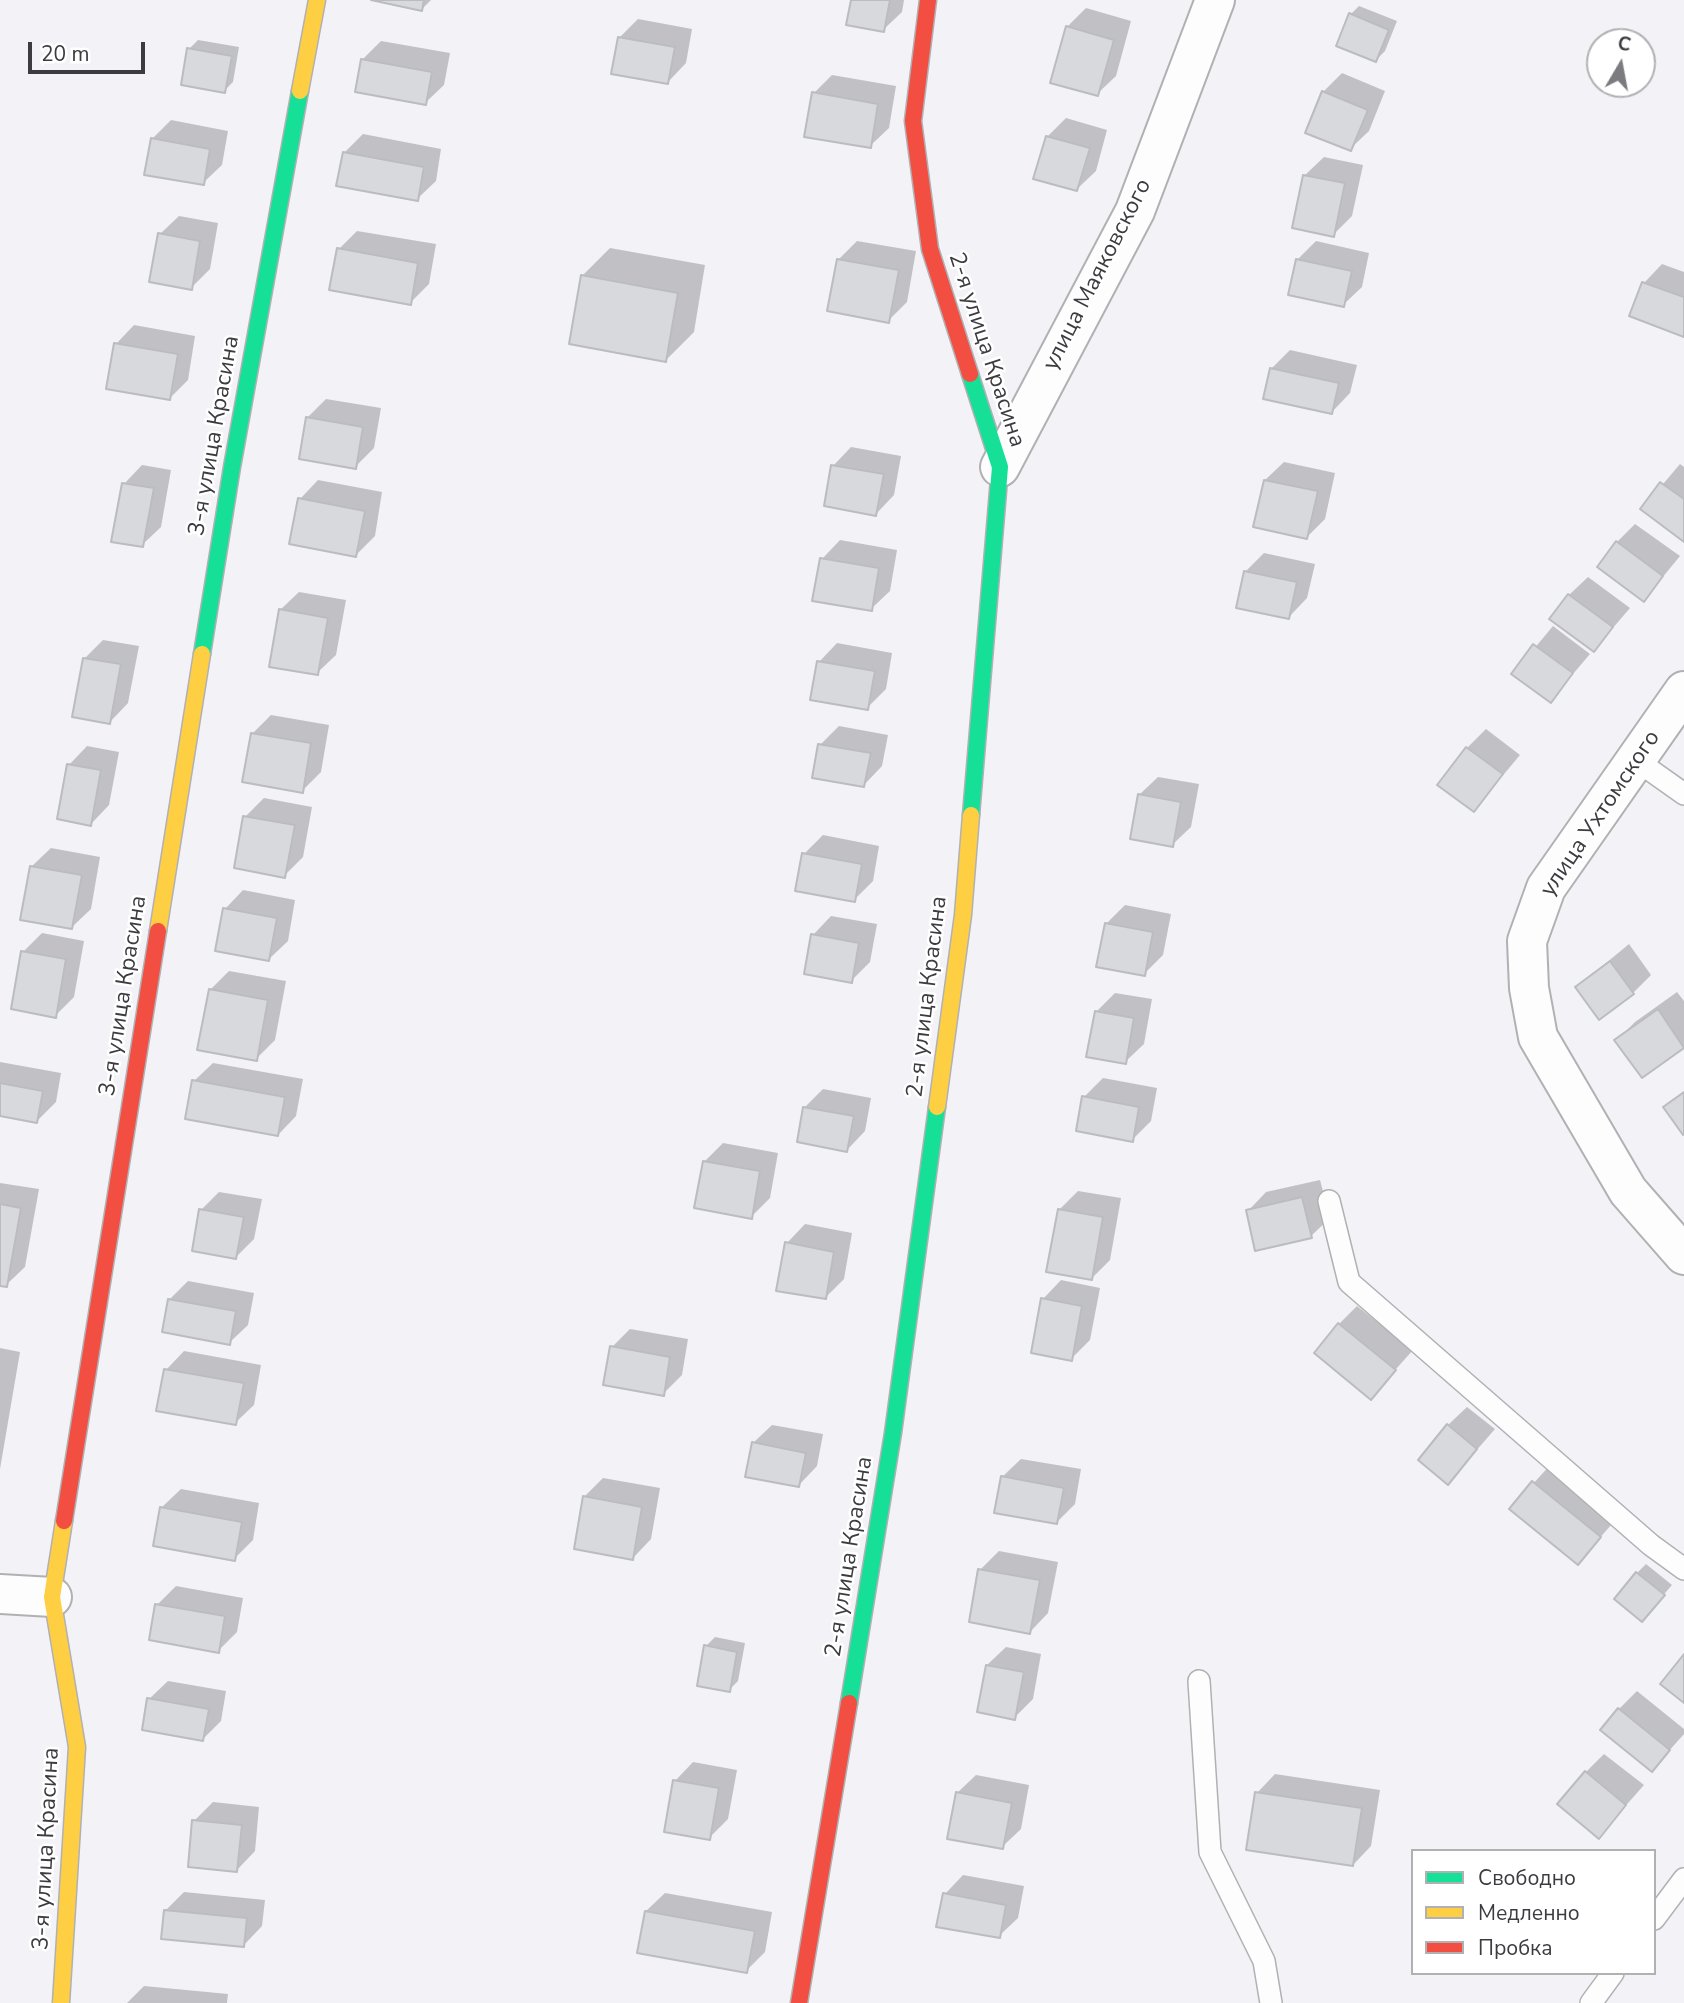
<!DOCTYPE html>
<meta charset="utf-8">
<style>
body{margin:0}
#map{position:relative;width:1684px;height:2003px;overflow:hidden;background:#f2f2f7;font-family:"Nunito Sans",sans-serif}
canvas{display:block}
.legend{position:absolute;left:1411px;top:1849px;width:245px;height:126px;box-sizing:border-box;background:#fff;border:2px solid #b1b1b3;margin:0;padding:9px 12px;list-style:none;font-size:21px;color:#3c3c40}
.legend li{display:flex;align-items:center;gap:14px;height:35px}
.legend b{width:35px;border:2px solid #b1b1b3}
.north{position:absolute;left:1586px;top:28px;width:70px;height:70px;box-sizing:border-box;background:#fff;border:2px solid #b1b1b3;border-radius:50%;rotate:10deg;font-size:19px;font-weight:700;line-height:28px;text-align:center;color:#3c3c40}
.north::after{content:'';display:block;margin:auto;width:24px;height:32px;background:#7c7c80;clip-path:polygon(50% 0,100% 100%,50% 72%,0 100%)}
.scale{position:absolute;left:28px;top:42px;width:117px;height:32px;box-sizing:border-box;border:4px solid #3c3c40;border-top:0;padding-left:9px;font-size:21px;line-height:24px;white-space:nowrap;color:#3c3c40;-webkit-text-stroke:5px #fff;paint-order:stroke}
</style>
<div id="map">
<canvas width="1684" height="2003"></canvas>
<ul class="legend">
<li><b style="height:9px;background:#16e098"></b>Свободно</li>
<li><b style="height:9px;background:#ffcf43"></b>Медленно</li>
<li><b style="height:9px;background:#f24e42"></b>Пробка</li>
</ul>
<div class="north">С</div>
<div class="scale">20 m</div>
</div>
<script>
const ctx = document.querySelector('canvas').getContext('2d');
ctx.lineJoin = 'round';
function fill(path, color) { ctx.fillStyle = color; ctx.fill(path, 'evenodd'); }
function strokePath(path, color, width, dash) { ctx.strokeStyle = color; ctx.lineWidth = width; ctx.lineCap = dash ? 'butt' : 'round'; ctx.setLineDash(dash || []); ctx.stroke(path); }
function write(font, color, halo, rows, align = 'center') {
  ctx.font = font + ' "Nunito Sans",sans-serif'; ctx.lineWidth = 5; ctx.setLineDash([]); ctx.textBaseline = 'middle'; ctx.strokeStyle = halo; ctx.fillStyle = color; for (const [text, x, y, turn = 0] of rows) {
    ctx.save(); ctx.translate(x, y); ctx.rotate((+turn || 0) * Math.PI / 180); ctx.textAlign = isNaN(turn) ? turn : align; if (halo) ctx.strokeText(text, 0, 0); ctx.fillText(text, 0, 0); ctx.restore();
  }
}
const shadow = new Path2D(`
 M373,0H431L422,9Z
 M853,0H904L902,12L883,30Z
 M1359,6L1397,21L1385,51L1376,60L1351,14Z
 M1086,8L1131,21L1116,76L1097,94L1067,27Z
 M638,19L692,29L686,63L668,82L620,37Z
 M198,40L239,47L233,82L224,91L189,49Z
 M381,41L450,53L444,85L425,103L362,60Z
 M1342,73L1385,91L1369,131L1350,149L1323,92Z
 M832,75L896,86L889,128L870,146L814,93Z
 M1066,118L1107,130L1096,171L1077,189L1047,137Z
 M171,120L228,131L222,165L203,183L152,139Z
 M363,134L441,149L436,181L417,199L344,153Z
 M1324,157L1363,165L1352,216L1333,235L1294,226L1305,175Z
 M179,216L218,223L210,269L191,288L160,234Z
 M357,231L436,244L429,284L410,303L339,249Z
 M857,241L916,251L907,302L888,321L838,260Z
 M1316,241L1369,253L1362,287L1343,305L1297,260Z
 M610,248L705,265L694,332L666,360L582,276Z
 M1662,264L1684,272V335L1644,283Z
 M134,325L195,336L188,380L169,399L116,344Z
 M1290,350L1357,365L1350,393L1332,412L1271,369Z
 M326,399L381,408L374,448L355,467L308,417Z
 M851,447L901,456L894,495L876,514L833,466Z
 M1284,462L1335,473L1325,519L1307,537L1265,480Z
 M1680,464L1684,467V540L1642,509Z
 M142,465L171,470L161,527L142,545L124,484Z
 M318,480L382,492L375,536L356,555L300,499Z
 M1635,524L1680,556L1644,600L1617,542Z
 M840,540L897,550L890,591L871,609L822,559Z
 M1264,553L1315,564L1307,598L1289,617L1245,572Z
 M1588,577L1630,608L1594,650L1569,595Z
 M299,592L346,600L336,655L317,673L280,610Z
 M1553,626L1590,654L1550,701L1513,674Z
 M103,640L139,646L128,703L110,722L84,659Z
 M837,643L892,653L886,689L867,708L819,662Z
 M271,715L329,725L321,772L302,791L252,734Z
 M839,726L888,735L882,766L864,785L820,745Z
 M1486,729L1520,755L1474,810L1467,748Z
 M87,746L119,752L109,805L91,824L69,765Z
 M1158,777L1199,784L1191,827L1172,845L1139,795Z
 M264,798L312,807L303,857L284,876L245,817Z
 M823,835L879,846L873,881L854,900L804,854Z
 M51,848L100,857L91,909L72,927L32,866Z
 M243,890L295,900L288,941L269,959L225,909Z
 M1125,905L1171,914L1163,955L1144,974L1106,924Z
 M831,916L877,924L870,962L851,981L813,935Z
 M42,933L84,941L74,997L55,1016L23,952Z
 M1629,944L1651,975L1633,993L1577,987Z
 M229,971L286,981L275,1040L256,1059L210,990Z
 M1677,992L1684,1001V1046L1643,1076L1617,1040L1635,1022Z
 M1115,993L1152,999L1144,1044L1125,1062L1097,1011Z
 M0,1062L61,1073L56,1102L37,1121L0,1115Z
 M213,1063L303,1079L296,1116L278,1135L194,1081Z
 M1103,1078L1157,1088L1151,1121L1132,1140L1084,1097Z
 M823,1089L871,1098L865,1131L847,1150L805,1107Z
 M723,1143L778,1153L770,1198L751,1217L704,1162Z
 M1320,1180L1330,1218L1311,1236L1248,1211L1266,1192Z
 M0,1183L39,1189L25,1267L6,1285L0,1284Z
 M1078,1191L1121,1198L1110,1260L1091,1279L1059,1210Z
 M219,1192L262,1199L254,1239L236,1257L201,1210Z
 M805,1224L852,1233L844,1279L825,1298L787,1243Z
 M1061,1280L1100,1288L1090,1340L1071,1359L1043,1299Z
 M188,1281L254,1293L248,1325L229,1343L169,1300Z
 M1357,1306L1413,1350L1371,1397L1339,1324Z
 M630,1329L688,1339L682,1375L663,1394L612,1347Z
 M0,1348L20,1352L0,1469Z
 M184,1351L261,1365L254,1405L235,1423L166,1370Z
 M1467,1407L1495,1429L1448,1483V1425Z
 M772,1425L823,1434L817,1466L799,1485L753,1443Z
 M1021,1459L1081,1469L1075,1504L1056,1523L1002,1477Z
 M1552,1463L1618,1517L1578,1563L1511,1508Z
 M603,1478L660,1488L651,1539L633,1558L584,1497Z
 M181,1489L259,1503L253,1540L234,1559L162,1507Z
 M999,1551L1058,1562L1048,1613L1030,1632L980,1570Z
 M1646,1564L1672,1585L1642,1620L1637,1573Z
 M176,1586L243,1598L237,1632L218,1651L157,1605Z
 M715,1637L745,1643L738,1681L729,1690L706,1646Z
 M1006,1647L1041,1654L1033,1699L1014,1718L987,1665Z
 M168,1681L226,1691L221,1721L203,1739L149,1699Z
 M1637,1691L1684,1729V1734L1652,1770L1619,1709Z
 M1604,1754L1644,1785L1599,1836L1586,1772Z
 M693,1762L737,1770L728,1819L709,1838L675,1781Z
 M1275,1774L1380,1790L1371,1846L1353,1865L1257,1793Z
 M976,1775L1029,1785L1021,1829L1002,1847L957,1793Z
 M213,1802L259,1807L255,1851L237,1870L194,1821Z
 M963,1875L1024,1886L1018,1918L999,1936L945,1894Z
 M184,1892L265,1900L262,1926L244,1945L165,1911Z
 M665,1893L772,1912L765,1952L746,1971L646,1911Z
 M144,1986L228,1994L227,2003H127Z`);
const building = new Path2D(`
 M371,0H424L422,11Z
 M851,0H890L884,32L846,25Z
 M1349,13L1389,30L1376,62L1336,46Z
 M1066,26L1114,40L1098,96L1050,83Z
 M618,37L675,47L668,84L611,74Z
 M187,48L232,56L225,93L181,85Z
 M361,59L432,72L426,105L355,92Z
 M1322,91L1368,110L1351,151L1305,133Z
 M812,92L878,104L871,148L804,137Z
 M1046,136L1090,148L1077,191L1033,179Z
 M151,138L210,149L204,185L144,175Z
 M343,152L424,167L418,201L336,186Z
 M1303,175L1345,183L1334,237L1292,228Z
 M158,233L200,241L192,290L149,282Z
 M337,248L418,263L411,305L329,290Z
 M837,259L899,270L889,323L827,311Z
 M1296,259L1352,271L1344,307L1288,295Z
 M581,275L678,293L666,362L569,344Z
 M1642,282L1684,297V337L1629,316Z
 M114,343L178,354L170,400L106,389Z
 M1270,368L1339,383L1332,414L1263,399Z
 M306,417L363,427L356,469L299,459Z
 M831,465L884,474L876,516L824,506Z
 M1264,480L1318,491L1307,539L1253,527Z
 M1660,482L1684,499V542L1640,509Z
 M122,483L154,488L143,547L111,542Z
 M298,498L365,511L356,557L289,544Z
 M1616,541L1663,576L1644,602L1597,567Z
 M820,558L879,568L872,611L812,601Z
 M1244,571L1297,582L1289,619L1236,608Z
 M1568,594L1613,627L1594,652L1549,619Z
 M279,609L328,618L318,675L269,667Z
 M1533,644L1573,673L1551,703L1511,674Z
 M83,658L121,664L110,724L72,717Z
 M817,661L875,671L868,710L810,700Z
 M251,733L311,743L303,793L242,782Z
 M818,744L871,753L864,787L812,778Z
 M1466,747L1503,774L1474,812L1437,785Z
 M67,764L101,770L91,826L57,819Z
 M1138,794L1181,802L1173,847L1130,839Z
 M243,816L295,825L285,878L234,868Z
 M802,853L862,864L855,902L795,891Z
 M30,866L82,875L72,929L20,920Z
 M223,908L277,918L269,961L215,951Z
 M1105,923L1153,932L1145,976L1096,967Z
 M811,934L859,943L852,983L804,974Z
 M21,951L66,959L56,1018L11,1009Z
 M1610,961L1634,994L1599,1020L1575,987Z
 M209,989L268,1000L257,1061L197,1050Z
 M1658,1009L1684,1048L1642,1078L1614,1040Z
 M1095,1011L1134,1018L1126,1064L1086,1057Z
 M192,1080L285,1097L278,1136L185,1119Z
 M0,1083L43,1091L37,1123L0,1116Z
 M1684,1092V1134L1683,1135L1663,1107Z
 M1082,1096L1139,1107L1133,1142L1076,1131Z
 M803,1107L854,1116L847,1152L797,1142Z
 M703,1161L760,1171L752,1219L694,1208Z
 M1302,1197L1312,1238L1255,1251L1246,1210Z
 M0,1204L21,1208L7,1287L0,1286Z
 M199,1209L244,1217L236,1259L192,1251Z
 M1058,1209L1103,1217L1092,1280L1046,1272Z
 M785,1242L834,1252L826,1299L776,1291Z
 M1041,1298L1082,1306L1072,1361L1031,1353Z
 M168,1299L236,1311L230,1345L162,1332Z
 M1338,1323L1396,1370L1371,1400L1314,1353Z
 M610,1346L670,1357L664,1396L603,1385Z
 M164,1369L244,1383L236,1425L156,1411Z
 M1447,1424L1477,1449L1448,1485L1418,1460Z
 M752,1442L806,1453L799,1487L745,1477Z
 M1001,1476L1064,1488L1057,1524L994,1513Z
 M1532,1481L1601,1537L1578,1565L1509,1509Z
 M583,1496L642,1507L633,1560L574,1549Z
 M160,1507L242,1522L235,1561L153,1546Z
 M978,1569L1040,1580L1030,1634L969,1622Z
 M1636,1572L1665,1595L1642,1622L1614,1599Z
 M155,1604L225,1616L219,1653L149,1640Z
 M704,1645L737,1652L730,1692L697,1686Z
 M1684,1654V1703L1660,1684Z
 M986,1665L1024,1672L1015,1720L977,1712Z
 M147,1698L209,1709L203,1741L142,1730Z
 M1618,1708L1670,1750L1652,1772L1600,1730Z
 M1585,1771L1626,1805L1599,1839L1557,1804Z
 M673,1780L719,1788L710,1840L664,1832Z
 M956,1792L1012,1803L1003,1849L947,1839Z
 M1255,1792L1362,1808L1353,1866L1246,1850Z
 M192,1820L242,1825L237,1872L188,1867Z
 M943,1893L1006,1905L1000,1938L936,1927Z
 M164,1910L247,1918L244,1947L161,1939Z
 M645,1911L755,1931L747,1973L637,1953Z`);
const lane = new Path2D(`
 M1636,760L1684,794
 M1329,1201L1349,1282L1651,1545L1684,1569
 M1199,1681L1210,1852L1264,1961L1271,2003
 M1654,1919L1684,1879
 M1591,2003L1613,1973`);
const street = new Path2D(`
 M1000,467L1135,211L1215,0
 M1684,691L1546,888L1527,941L1529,988L1538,1037L1628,1191L1684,1255
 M0,1594L52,1597`);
const fast = new Path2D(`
 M970,374L1000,467L971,815
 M202,654L232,467L300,91
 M849,1703L893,1433L937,1107`);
const slow = new Path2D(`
 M300,91L317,0
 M158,931L202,654
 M937,1107L963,915L971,815
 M61,2003L77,1747L52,1597L64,1521`);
const jam = new Path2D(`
 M928,0L913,121L930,249L970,374
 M64,1521L158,931
 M799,2003L849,1703`);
const streetNames = [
 ["улица Маяковского",1098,275,-63],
 ["2-я улица Красина",986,350,72],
 ["3-я улица Красина",215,436,-80],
 ["улица Ухтомского",1601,814,-56],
 ["3-я улица Красина",124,996,-81],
 ["2-я улица Красина",928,997,-83],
 ["2-я улица Красина",850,1557,-81],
 ["3-я улица Красина",47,1849,-87]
];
fill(shadow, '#0003');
fill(building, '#d8d9dc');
strokePath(building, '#bbbcbf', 2);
strokePath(lane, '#b1b1b4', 24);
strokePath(street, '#b1b1b4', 42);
strokePath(fast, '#b1b1b4', 19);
strokePath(slow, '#b1b1b4', 19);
strokePath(jam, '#b1b1b4', 19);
strokePath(lane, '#fdfdfe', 21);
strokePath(street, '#fdfdfe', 38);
strokePath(fast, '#16e098', 16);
strokePath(slow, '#ffcf43', 16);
strokePath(jam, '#f24e42', 16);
write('23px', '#3c3c40', '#fff', streetNames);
</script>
